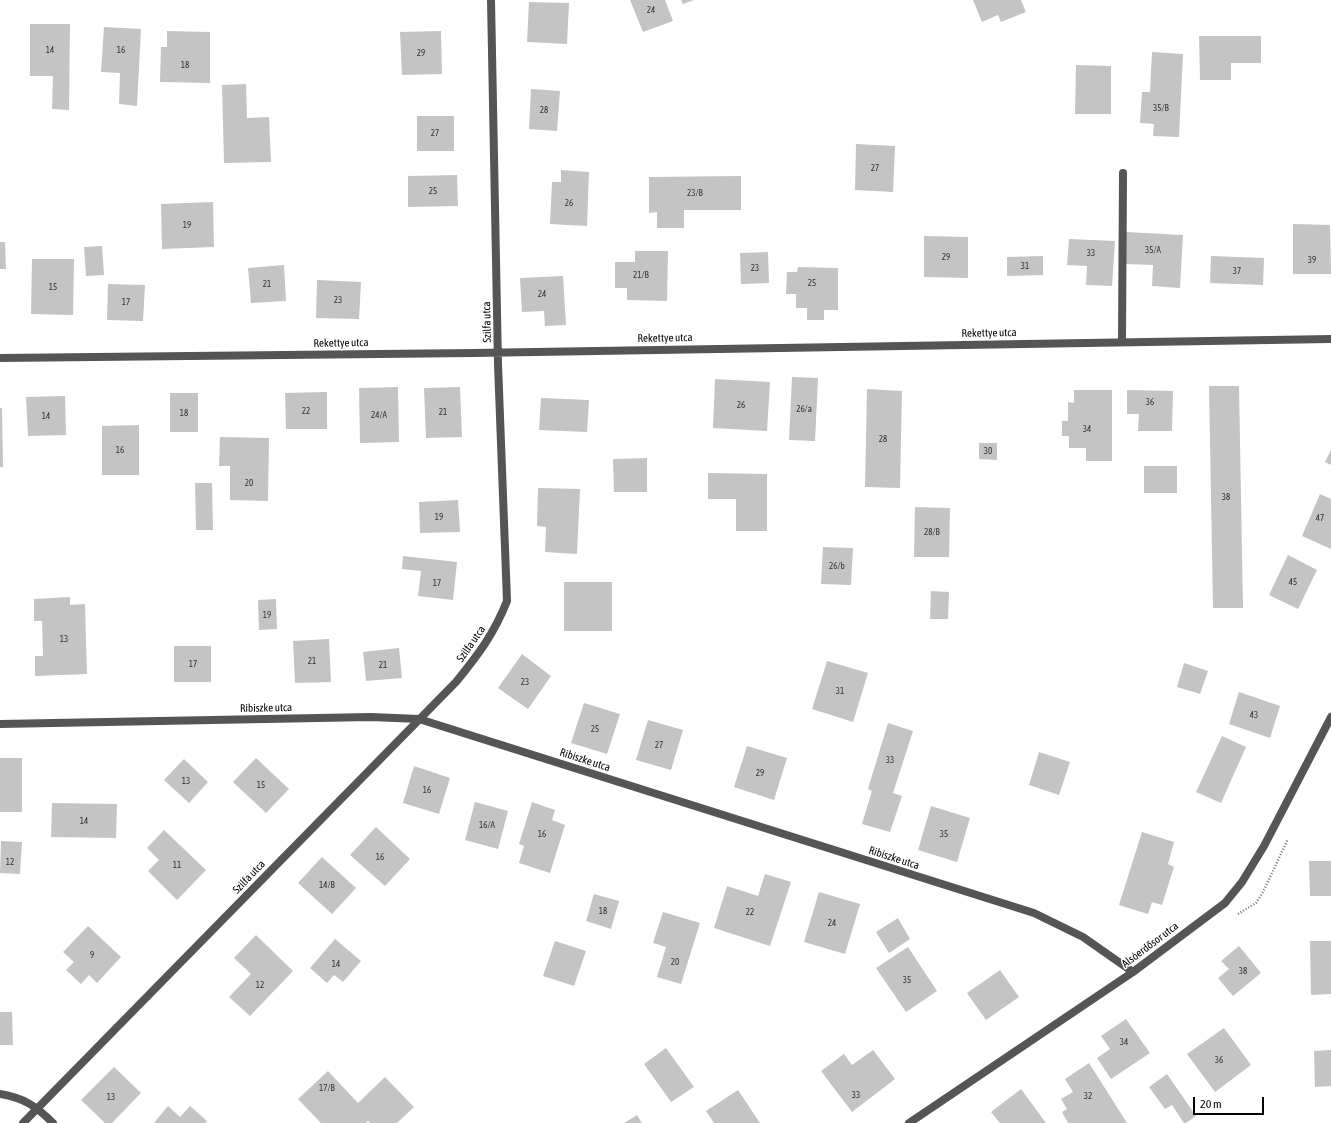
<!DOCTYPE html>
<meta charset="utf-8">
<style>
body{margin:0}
#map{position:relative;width:1331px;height:1123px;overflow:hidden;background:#fff;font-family:"Asap Condensed",sans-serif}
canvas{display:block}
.scale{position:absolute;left:1193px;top:1097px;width:71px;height:18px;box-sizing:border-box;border:2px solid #000;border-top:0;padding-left:5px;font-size:12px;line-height:14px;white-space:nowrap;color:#000;-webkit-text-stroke:3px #fff;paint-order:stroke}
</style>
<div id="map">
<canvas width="1331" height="1123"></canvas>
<div class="scale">20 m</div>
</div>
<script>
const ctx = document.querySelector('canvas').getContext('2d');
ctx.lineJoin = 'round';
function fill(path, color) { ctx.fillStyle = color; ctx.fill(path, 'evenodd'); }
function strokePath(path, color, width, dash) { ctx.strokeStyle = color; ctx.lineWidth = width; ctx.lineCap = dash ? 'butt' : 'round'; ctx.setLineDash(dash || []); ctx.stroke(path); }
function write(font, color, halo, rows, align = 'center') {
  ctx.font = font + ' "Asap Condensed",sans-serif'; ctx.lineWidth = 3; ctx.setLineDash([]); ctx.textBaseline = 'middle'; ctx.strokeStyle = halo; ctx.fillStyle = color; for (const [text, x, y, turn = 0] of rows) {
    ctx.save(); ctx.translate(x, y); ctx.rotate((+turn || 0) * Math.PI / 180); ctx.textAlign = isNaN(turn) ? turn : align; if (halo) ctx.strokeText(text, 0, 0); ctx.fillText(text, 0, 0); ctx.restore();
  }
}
const building = new Path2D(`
 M630,0H665L673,21L643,32Z
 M681,0H694L683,4Z
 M973,0H1021L1026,12L1001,22L998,15L982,22Z
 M529,2L569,3L567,44L527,42Z
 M30,24H70L69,110L52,109L53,76H30Z
 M104,27L141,29L137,106L119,104L120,73L101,72Z
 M167,31L210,32V83L160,82L161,47H167Z
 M441,31L442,74L402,75L400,32Z
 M1199,36H1261V63H1231V80H1200Z
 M1152,52L1183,54L1179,137L1153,136L1154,124L1140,123L1142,92H1150Z
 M1076,65L1111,66V114H1075Z
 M246,84L247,118L269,117L271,162L224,163L222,85Z
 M531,89L560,91L557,131L529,129Z
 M417,116H454V151H417Z
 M856,144L895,146L893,192L855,190Z
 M561,170L589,172L587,226L550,224L552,182H561Z
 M457,175L458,206L408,207V176Z
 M741,176V210H684V228H657V212L649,213V177Z
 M213,202L214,247L162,249L161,204Z
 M1293,224L1330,225L1331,274H1293Z
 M1126,232L1183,235L1180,288L1152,286L1153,265L1124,264Z
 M924,236L968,237V278L924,277Z
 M1069,239L1115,241L1112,286L1086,285L1087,266L1067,265Z
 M0,242H5L6,269H0Z
 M102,246L104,275L86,276L84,247Z
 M635,251H668L667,301L627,300V288H615V262H635Z
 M768,252L769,283L741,284L740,253Z
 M1043,256V275L1007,276V257Z
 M1211,256L1264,258L1263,285L1210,283Z
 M32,259H74L73,315L31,314Z
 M284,265L286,301L251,303L248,268Z
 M798,267L838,268V310H824V320H807V308H796V294H786L787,272H797Z
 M563,276L566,325L545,326L544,311L522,312L520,278Z
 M317,280L361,282L359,319L316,318Z
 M108,284L145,285L143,321L107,320Z
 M792,377L818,378L815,441L789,440Z
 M715,379L770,382L767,431L713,428Z
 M1209,386H1239L1243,608H1213Z
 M398,387L399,442L360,443L359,388Z
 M460,387L462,437L426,438L424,388Z
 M867,389L902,391L900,488L865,487Z
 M1074,390H1112V461H1086V448H1069V436H1062V421H1068V402L1074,403Z
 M1127,390L1173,391L1172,431H1138L1139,414H1127Z
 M327,392V429H286L285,393Z
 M170,393H198V432H170Z
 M65,396L66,435L28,436L26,397Z
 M541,398L589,400L587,432L539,430Z
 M0,408H2L3,467H0Z
 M139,425V475H102V426Z
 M220,437L269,438L268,501L230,500V466H219Z
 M979,443H997V460L979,459Z
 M1331,450V465L1325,462Z
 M647,458V492H614L613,459Z
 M1144,466H1177V493H1144Z
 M708,473L767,474V531H736V499H708Z
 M195,483H212L213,530H196Z
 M538,488L580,489L577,554L545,552L546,527L537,526Z
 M1320,494L1331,499V549L1302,536Z
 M458,500L460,532L420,533L419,502Z
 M915,507L950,508L949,557H914Z
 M823,547L853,548L851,585L821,584Z
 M1288,555L1317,570L1298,609L1269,595Z
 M403,556L457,562L453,600L418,596L421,571L402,569Z
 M564,582H612V631H564Z
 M931,591L949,592L948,619H930Z
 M70,597V605L85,604L87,674L35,676V656H43L42,621H34V599Z
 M276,599L277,629L259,630L258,600Z
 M329,639L331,682L295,683L293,641Z
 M174,646H211V682H174Z
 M399,648L402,678L366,681L363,652Z
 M522,654L551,676L528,709L498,688Z
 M827,661L868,673L853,722L812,709Z
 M1184,663L1208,671L1200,694L1177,687Z
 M1239,692L1280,706L1270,738L1229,724Z
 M584,703L620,714L607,754L571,743Z
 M648,720L683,730L671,770L636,760Z
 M888,723L913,731L893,793L902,796L890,832L862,824L872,791L868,789Z
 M1222,736L1246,747L1221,803L1196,792Z
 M747,746L787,758L774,800L734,787Z
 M1039,752L1070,762L1059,795L1029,785Z
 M0,758H22V812H0Z
 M256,758L289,789L266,813L233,782Z
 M184,759L208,782L189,803L164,780Z
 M414,766L450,778L439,814L403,803Z
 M475,802L508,811L498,849L465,840Z
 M532,802L555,810L552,820L565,825L550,873L519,863L524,846L519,844Z
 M52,803L117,804L116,838L51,837Z
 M931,806L970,818L957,862L918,850Z
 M376,827L410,859L385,886L350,855Z
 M164,830L206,870L177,900L148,871L159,860L147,848Z
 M1142,832L1174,842L1168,864L1174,867L1162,905L1152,902L1148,914L1119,905Z
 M1,841L22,842L20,874L0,873Z
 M322,857L356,888L332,914L298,883Z
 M1309,861H1331V896H1310Z
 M765,874L791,882L770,946L714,928L727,886L758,896Z
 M819,892L860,904L845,954L804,942Z
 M594,894L619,901L611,929L586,921Z
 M663,912L700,923L681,984L657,977L666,947L653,943Z
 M898,918L910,939L889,953L876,932Z
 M88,926L121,957L97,983L89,975L81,984L66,970L74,962L63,952Z
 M256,935L293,971L250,1016L229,997L251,974L234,958Z
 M335,939L361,961L343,982L334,975L327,983L310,968Z
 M555,941L586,951L574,986L543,976Z
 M1310,941H1331V994L1311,995Z
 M1239,946L1261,973L1233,996L1218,978L1229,969L1221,961Z
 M908,947L937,991L906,1012L876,968Z
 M1000,970L1019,997L986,1020L967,993Z
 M0,1012H12L13,1045H0Z
 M1126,1019L1150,1053L1111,1079L1097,1058L1110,1049L1101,1036Z
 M1224,1028L1251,1065L1215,1092L1187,1054Z
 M666,1048L694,1087L671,1102L644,1064Z
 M873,1050L895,1079L852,1112L821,1071L844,1054L852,1065Z
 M1331,1050V1086L1315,1087L1314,1051Z
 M1089,1063L1127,1123H1068L1062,1112L1067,1109L1061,1099L1073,1092L1065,1079Z
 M114,1067L141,1093L112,1123H105L81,1100Z
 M328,1071L358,1103L385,1077L414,1107L397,1123H370L368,1121L366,1123H321L298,1099Z
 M1167,1074L1196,1116L1186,1123H1184L1172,1105L1165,1109L1149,1087Z
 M1021,1089L1046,1123H1000L991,1112Z
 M738,1090L760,1123H714L706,1111Z
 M168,1106L180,1117L190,1106L207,1121L205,1123H154Z
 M637,1115L642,1123H624Z`);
const path = new Path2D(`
 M1238,914L1256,903L1263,892L1288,839`);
const lane = new Path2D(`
 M1122,341L1123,173`);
const street = new Path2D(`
 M0,358L474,353L1331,339
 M0,724L371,717L419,719L1034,913L1083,937L1133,972
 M0,1094C24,1098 36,1106 53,1123
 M23,1123L456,682C478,655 494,634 507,601L498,364L491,0
 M909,1123L1133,972L1225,903L1242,882L1264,846L1331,717`);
const numberNames = [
 ["24",651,10],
 ["14",50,50],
 ["16",121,50],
 ["29",421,53],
 ["18",185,65],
 ["35/B",1161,108],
 ["28",544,110],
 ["27",435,133],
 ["27",875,168],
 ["25",433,191],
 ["23/B",695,193],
 ["26",569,203],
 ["19",187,225],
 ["35/A",1153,250],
 ["33",1091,253],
 ["29",946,257],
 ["39",1312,260],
 ["31",1025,266],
 ["23",755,268],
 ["37",1237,271],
 ["21/B",641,275],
 ["25",812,283],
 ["21",267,284],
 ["15",53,287],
 ["24",542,294],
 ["23",338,300],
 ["17",126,302],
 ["36",1150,402],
 ["26",741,405],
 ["26/a",804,409],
 ["22",306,411],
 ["21",443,412],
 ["18",184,413],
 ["24/A",379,415],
 ["14",46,416],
 ["34",1087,429],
 ["28",883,439],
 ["16",120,450],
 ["30",988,451],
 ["20",249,483],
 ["38",1226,497],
 ["19",439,517],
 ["47",1320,518],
 ["28/B",932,532],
 ["26/b",837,566],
 ["45",1293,582],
 ["17",437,583],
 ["19",267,615],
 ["13",64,639],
 ["21",312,661],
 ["17",193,664],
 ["21",383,665],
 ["23",525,682],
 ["31",840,691],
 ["43",1254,715],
 ["25",595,729],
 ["27",659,745],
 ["33",890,760],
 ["29",760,773],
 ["13",186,781],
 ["15",261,785],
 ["16",427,790],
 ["14",84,821],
 ["16/A",487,825],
 ["16",542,834],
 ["35",944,834],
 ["16",380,857],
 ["12",10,862],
 ["11",177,865],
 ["14/B",327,885],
 ["18",603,911],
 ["22",750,912],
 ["24",832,923],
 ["9",92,955],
 ["20",675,962],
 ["14",336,964],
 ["38",1243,971],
 ["35",907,980],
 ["12",260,985],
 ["34",1124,1042],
 ["36",1219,1060],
 ["17/B",327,1088],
 ["33",856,1095],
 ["32",1088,1096],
 ["13",111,1097]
];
const streetNames = [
 ["Szilfa utca",487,322,-91],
 ["Rekettye utca",989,333,-1],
 ["Rekettye utca",665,338,-1],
 ["Rekettye utca",341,343,-1],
 ["Szilfa utca",471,644,-55],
 ["Ribiszke utca",266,708,-1],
 ["Ribiszke utca",585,760,18],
 ["Ribiszke utca",894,858,18],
 ["Szilfa utca",249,877,-46],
 ["Alsóerdősor utca",1150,945,-37]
];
fill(building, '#c4c4c4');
strokePath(path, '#777', 2.5, [1, 2]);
strokePath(lane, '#555', 8);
strokePath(street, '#555', 8);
write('9px', '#313131', null, numberNames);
write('11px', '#000', '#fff', streetNames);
</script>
